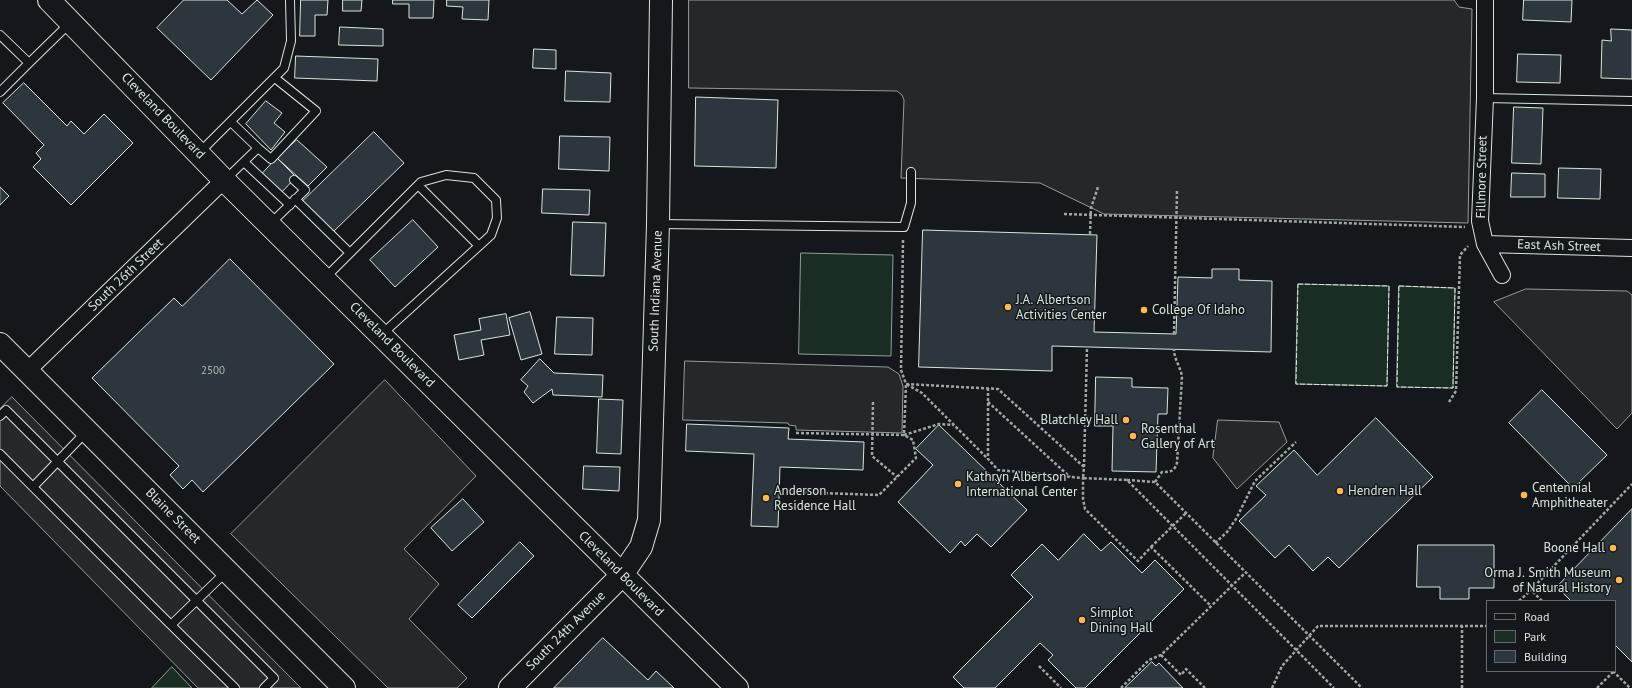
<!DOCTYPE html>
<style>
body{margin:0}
#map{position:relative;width:1632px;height:688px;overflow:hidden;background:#14181c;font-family:"PT Sans",sans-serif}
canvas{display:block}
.legend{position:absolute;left:1486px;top:600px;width:130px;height:72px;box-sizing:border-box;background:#14181c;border:1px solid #626a69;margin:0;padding:5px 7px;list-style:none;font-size:12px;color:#d8e6dc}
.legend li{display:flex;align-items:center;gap:8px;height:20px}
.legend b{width:20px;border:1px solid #626a69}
</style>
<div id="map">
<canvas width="1632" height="688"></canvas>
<ul class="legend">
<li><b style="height:5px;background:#14181c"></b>Road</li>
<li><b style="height:11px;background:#1a2d24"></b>Park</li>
<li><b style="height:11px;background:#2c363c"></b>Building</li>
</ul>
</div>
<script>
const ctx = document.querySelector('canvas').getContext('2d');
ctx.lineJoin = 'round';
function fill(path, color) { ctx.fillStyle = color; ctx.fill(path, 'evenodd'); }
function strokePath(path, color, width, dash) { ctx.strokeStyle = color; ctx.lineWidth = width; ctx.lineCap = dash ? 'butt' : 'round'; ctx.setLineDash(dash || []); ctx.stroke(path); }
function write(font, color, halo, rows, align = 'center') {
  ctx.font = font + ' "PT Sans",sans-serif'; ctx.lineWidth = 3; ctx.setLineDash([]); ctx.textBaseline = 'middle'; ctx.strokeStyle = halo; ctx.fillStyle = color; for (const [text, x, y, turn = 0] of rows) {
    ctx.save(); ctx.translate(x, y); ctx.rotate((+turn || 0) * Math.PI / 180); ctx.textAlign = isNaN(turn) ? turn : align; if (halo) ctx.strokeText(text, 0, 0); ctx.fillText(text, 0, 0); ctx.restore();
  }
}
const green = new Path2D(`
 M801,253L893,255L891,356L799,354Z
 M1298,284L1389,286L1387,386L1296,384Z
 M1399,286L1455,288L1453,388L1397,387Z
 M172,667L192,688H152Z`);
const parking = new Path2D(`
 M689,0H1454L1459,7L1472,9L1468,223L1104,214L1040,183L901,178L904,100L902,95L897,91L689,88Z
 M1526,289L1627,291L1632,295V413L1617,429L1494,302Z
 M685,361L888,367L899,374L903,386L902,433L796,430V426L789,425L788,423L683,420Z
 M385,380L476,476L404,549L439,584L409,619L467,678L457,688H388L231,534Z
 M12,397L301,688H198L0,486V409Z
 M1218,420L1279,422L1287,442L1237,489L1213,458Z`);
const building = new Path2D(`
 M184,0H227L242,14L257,0L273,15L211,80L157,28Z
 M301,0H328L327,15H315V36H300Z
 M343,0H362L361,11H343Z
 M393,0H434L433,18H409V4H393Z
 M447,0H489L488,20L462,19L463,7L447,6Z
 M1524,0H1572L1571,22L1523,20Z
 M340,27L383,29V46L339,45Z
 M1611,29L1632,30V79L1601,78L1602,40L1611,41Z
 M534,49L556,50V69L533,68Z
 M1518,54L1561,55L1560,83L1517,82Z
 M296,56L378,59L377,81L295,78Z
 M566,71L611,73L610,102L565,101Z
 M24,83L67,126L71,121L84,134L104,114L133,143L71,205L33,167L41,159L36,153L44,145L3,103Z
 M696,97L778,100L776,168L695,166Z
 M266,101L282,113L274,123L285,132L271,150L246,124Z
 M1514,107L1543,108L1541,164L1512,163Z
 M374,132L404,163L333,232L303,201Z
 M560,136L610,137L609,171L559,169Z
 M297,140L327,167L308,186L277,158Z
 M277,158L296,177L280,194L261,175Z
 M1559,168L1601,169L1600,199L1558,198Z
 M1512,173L1545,174V197H1511Z
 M0,187L9,196L0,205Z
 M543,189L590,190L589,215L542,213Z
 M413,220L438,247L395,287L370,260Z
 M573,222L606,223L604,276L571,275Z
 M923,230L1097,235L1094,332L1176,334L1178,277L1212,278V269H1239V280L1272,281L1271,352L1052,346V371L919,367Z
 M230,259L334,364L203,492L192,480L183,489L170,475L179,466L92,378L174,298L182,306Z
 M530,312L542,354L521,360L509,318Z
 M506,314L510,335L481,340L484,355L459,360L454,335L481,330L479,319Z
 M557,317L593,318L592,355L555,354Z
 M540,359L554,373L603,375L602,397L553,395L552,389L533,403L524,392L528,386L521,380Z
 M1096,377L1132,378V387L1168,388L1167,414H1158L1156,472L1112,471L1113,426H1095Z
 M1542,390L1607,455L1573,488L1509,423Z
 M599,399L623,400L621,454L597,453Z
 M1376,418L1433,477L1339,568L1328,557L1313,571L1289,545L1275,558L1239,521L1266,495L1256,486L1294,450L1317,475Z
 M687,424L789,428L788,439L864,442L863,470L780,467L778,527L751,526L754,454L686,451Z
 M939,425L1027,510L991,547L977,534L965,546L961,541L950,553L898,502L933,465L916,449Z
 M584,466L620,467L619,491L583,489Z
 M463,499L484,522L452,551L431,528Z
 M1632,509V662L1615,645V601H1571L1557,587Z
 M1084,534L1101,551L1111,542L1142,573L1155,560L1184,589L1085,688H1076L1048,660L1053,655L1040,643L995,688H964L953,677L1033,597L1011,575L1042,544L1058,560Z
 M520,542L534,556L472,618L458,605Z
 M1418,545H1494V588H1469V599H1440V587H1417Z
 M603,638L648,680L656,671L674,688H554Z
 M1152,662L1156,666L1159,663L1183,688H1125Z`);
const path = new Path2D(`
 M1064,214L1465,227
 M1090,234L1091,208L1098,187
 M903,240L901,370L906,384L998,389L1084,467L1083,478L1127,480L1334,688
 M1174,334L1177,189
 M988,388V459L998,470L1083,478V499L1085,509L1138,561L1151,547L1211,606
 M873,402L872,456L897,477
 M988,402L1070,477
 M1449,402L1456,391L1460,255L1468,246
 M796,433L904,435L906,384L922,393L987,458
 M904,435L939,424L954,425
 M1084,467L1087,347
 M1127,480L1155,482L1362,688
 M1155,482L1162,472C1170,472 1174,472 1177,463L1182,376C1180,366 1174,359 1174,349
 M790,492L879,495L916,458L913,440L904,435
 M1215,543L1227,532L1236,519L1255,481L1296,442
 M1151,547L1186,513
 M1519,601L1531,590
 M1542,601L1531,590L1632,484
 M1161,655L1181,675L1186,669L1205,688
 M1039,666L1061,688
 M1613,671L1630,688
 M1121,688L1149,660L1161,655L1245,573
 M1272,688L1282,666L1318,626H1487
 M1462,688V626
 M1597,688L1613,672`);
const lane = new Path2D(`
 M0,35L29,63L0,92
 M29,63L70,23
 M1485,98L1632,101
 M231,122L258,148
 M199,153L284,68L291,41L290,0
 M244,162L290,205
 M225,180L258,148L271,159L316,111L275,78
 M418,185L479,246
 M295,199L350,253
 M270,224L305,190L294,180
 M659,224L904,227L911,203V172
 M325,278L421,182L446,175L474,178L496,200L497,218L491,235L381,335
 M0,416L6,410L274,678L264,688
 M0,454L171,625
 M33,487L86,432
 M227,571L171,625L235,688`);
const street = new Path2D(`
 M1485,0V98L1480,221L1485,244L1502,275
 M1485,244L1632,248
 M27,371L224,180`);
const secondary = new Path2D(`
 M510,688L622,575L641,547L649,520L658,224L661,0`);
const primary = new Path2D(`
 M49,0L224,180L737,688
 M0,344L344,688`);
const fence = new Path2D(`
 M1298,284L1389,286L1387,386L1296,384Z
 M1399,286L1455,288L1453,388L1397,387Z`);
const markers = [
 [1008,307,4,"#ffb74d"],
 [1144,310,4,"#ffb74d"],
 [1126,420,4,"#ffb74d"],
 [1133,436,4,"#ffb74d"],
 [958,484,4,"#ffb74d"],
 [1340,491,4,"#ffb74d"],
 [1524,495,4,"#ffb74d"],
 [766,498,4,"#ffb74d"],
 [1613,548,4,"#ffb74d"],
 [1619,580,4,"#ffb74d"],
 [1082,620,4,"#ffb74d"]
];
const numberNames = [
 ["2500",213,371]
];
const streetNames = [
 ["Cleveland Boulevard",163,116,46],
 ["Fillmore Street",1482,177,-89],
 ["East Ash Street",1559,246,2],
 ["South 26th Street",126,275,-44],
 ["South Indiana Avenue",656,291,-88],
 ["Cleveland Boulevard",392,345,45],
 ["Blaine Street",173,516,45],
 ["Cleveland Boulevard",621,574,45],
 ["South 24th Avenue",566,631,-45]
];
const poiNames = [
 ["J.A. Albertson",1016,300],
 ["Activities Center",1016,315],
 ["College Of Idaho",1152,310],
 ["Blatchley Hall",1118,420,"right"],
 ["Rosenthal",1141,429],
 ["Gallery of Art",1141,444],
 ["Kathryn Albertson",966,477],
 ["International Center",966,492],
 ["Centennial",1532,488],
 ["Amphitheater",1532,503],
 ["Anderson",774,491],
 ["Residence Hall",774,506],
 ["Hendren Hall",1348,491],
 ["Boone Hall",1605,548,"right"],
 ["Orma J. Smith Museum",1611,573,"right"],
 ["of Natural History",1611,588,"right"],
 ["Simplot",1090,613],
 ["Dining Hall",1090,628]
];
fill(green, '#1a2d24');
strokePath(green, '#939e99', 1);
fill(parking, '#24282b');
strokePath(parking, '#939e99', 1);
fill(building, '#2c363c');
strokePath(building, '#d8e6dc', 1);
strokePath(lane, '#d8e6dc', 10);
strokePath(street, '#d8e6dc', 18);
strokePath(secondary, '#d8e6dc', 24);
strokePath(primary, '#d8e6dc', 24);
strokePath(path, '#9da8a2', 2.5, [3, 2]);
strokePath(lane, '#14181c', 8);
strokePath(street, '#14181c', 16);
strokePath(secondary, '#14181c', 22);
strokePath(primary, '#14181c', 22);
strokePath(fence, '#d8e6dc', 1, [5, 2]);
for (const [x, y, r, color] of markers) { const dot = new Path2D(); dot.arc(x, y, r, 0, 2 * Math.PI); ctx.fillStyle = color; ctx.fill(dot); strokePath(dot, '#14181c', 1.5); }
write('11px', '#adbab4', null, numberNames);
write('13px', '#d8e6dc', '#14181c', streetNames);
write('13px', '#d8e6dc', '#14181c', poiNames, 'left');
</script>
